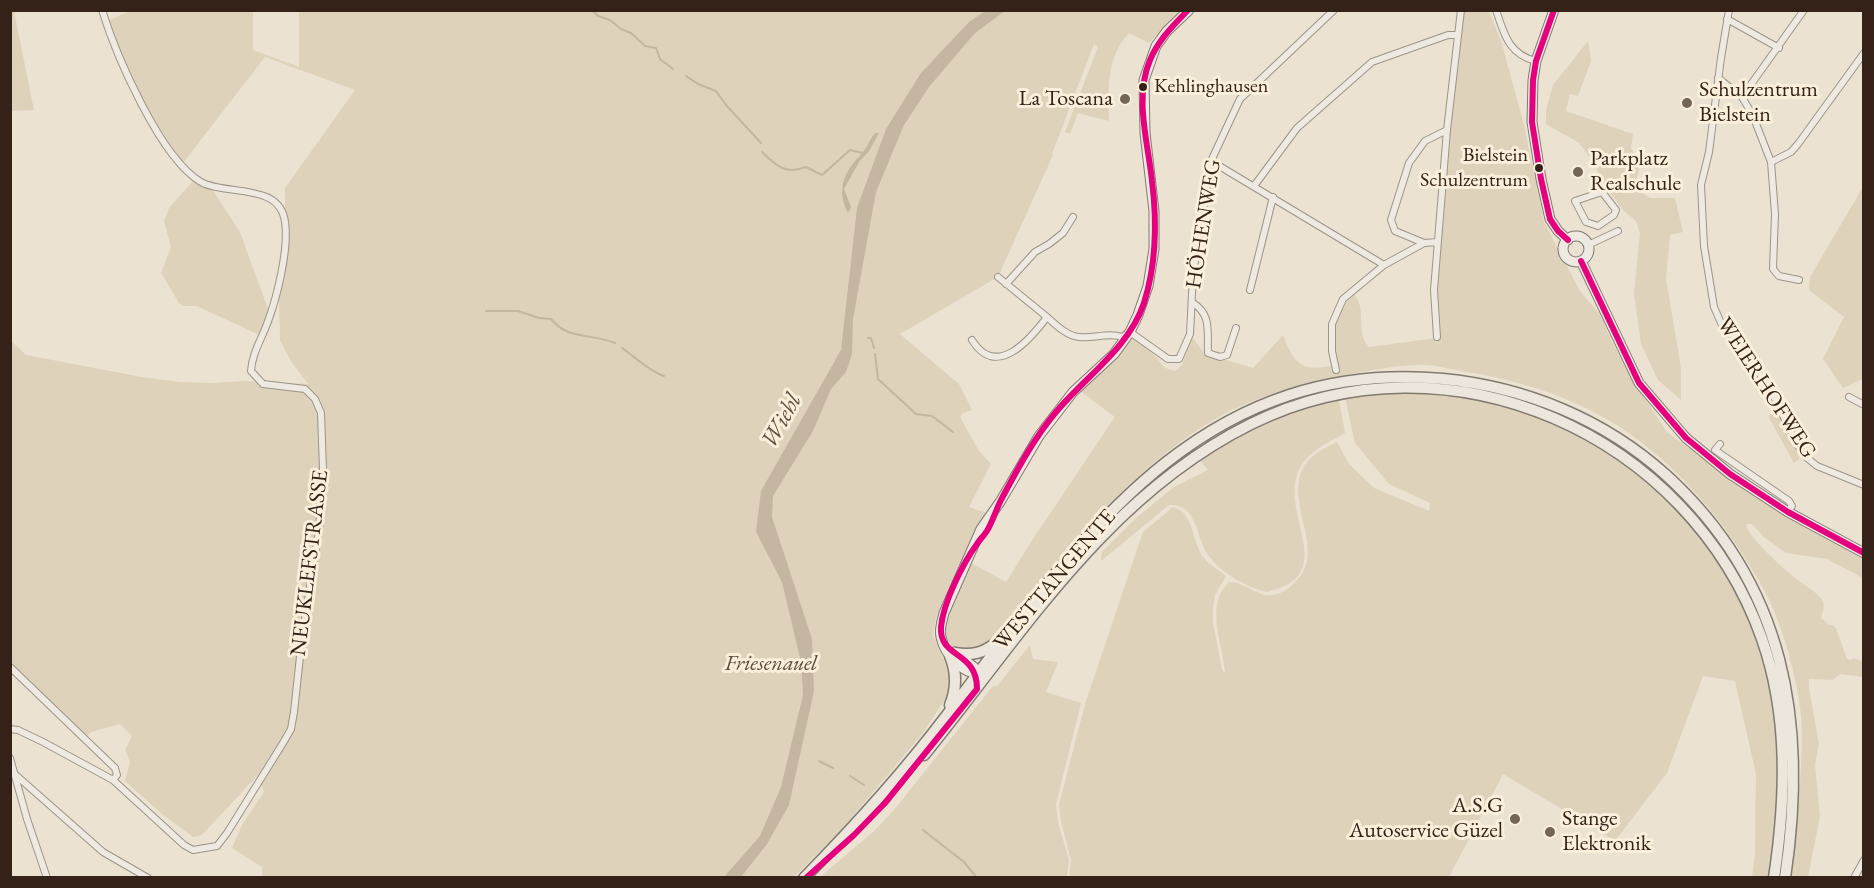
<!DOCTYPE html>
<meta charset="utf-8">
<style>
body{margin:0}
#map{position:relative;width:1874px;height:888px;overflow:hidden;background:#ebe2d1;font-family:"EB Garamond",serif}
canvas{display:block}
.frame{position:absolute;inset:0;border:12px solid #342219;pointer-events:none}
</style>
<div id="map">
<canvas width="1874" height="888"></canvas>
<div class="frame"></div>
</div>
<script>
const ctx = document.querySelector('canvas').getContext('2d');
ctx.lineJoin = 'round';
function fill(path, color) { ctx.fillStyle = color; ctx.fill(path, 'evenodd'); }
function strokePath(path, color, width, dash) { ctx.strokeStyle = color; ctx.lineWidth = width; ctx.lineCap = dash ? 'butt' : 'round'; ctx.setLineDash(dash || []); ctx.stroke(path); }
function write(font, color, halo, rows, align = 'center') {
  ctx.font = font + ' "EB Garamond",serif'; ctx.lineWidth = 6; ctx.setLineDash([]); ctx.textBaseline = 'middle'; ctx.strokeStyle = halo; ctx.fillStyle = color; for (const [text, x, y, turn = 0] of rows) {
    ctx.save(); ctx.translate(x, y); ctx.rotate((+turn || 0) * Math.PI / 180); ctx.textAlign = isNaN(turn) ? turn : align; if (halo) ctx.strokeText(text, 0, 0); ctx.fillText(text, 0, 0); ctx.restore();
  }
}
const green = new Path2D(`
 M10,11H14L34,110L11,111Z
 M130,11H253V50L299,67V11H1181L1149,43L1129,33C1105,59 1109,88 1109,121L1078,113L1070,134L1065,132L1098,47L1094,44L1052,154L1053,155L998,277L900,334L959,384L972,410L963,413L960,417L979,451L991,464L969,507L987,513L936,617L933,635L951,677L948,695L923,733L843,828L794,877H262V867L232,848L242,825L264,792L257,776L202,835L193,837L162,814L125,781L130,762L125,750L132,736L120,724L91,732L81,741L11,672L10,340L26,355L142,377L180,382L214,383L244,381L308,384L292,363L280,340L279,297L285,261V188L355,90L265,57L183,163L152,117L134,82L107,21Z
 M1464,11H1489L1502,44L1524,125L1544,222L1580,291L1601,316L1612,342L1639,390L1667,432L1720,471L1863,559V578L1827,559L1786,553L1764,537L1752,524H1746C1748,538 1792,577 1805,585C1810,589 1819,594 1822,600C1826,606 1822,613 1821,618L1829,625H1833L1836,628L1847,659L1851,660L1854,658L1863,662V677L1840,674L1833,680L1809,679V688L1819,744L1815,765L1820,816L1808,877H1788C1796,832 1802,779 1802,733C1802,696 1786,637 1771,604C1767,594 1761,585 1756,576C1721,516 1670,457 1610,421C1566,395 1517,380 1467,372C1453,370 1438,365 1424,365C1390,365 1356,373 1324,380C1287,388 1250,399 1217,418C1162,449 1101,508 1061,556C1037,585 1015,616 990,645L980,649H956C930,632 961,583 971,563L1006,582L1033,539L1115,417L1080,391L1107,367L1131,338L1134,337L1149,349L1165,368L1175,371L1182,365L1192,337L1204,353L1253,368L1283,335C1295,366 1302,372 1336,365C1333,333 1328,317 1354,295C1368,309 1354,332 1369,347L1437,338L1435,286L1455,76Z
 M1588,41L1591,61L1578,96L1570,94L1566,111L1633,134L1631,148L1640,164L1636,182L1641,192L1650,198H1675L1683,232L1670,235L1666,279L1681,368V400L1658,380L1641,344L1634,294L1640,233L1636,221L1623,210L1599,177L1596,165L1579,143L1546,124V110L1553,85Z
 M194,180L214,192L240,232L273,323L257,334L197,306H184L179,303L161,273L171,247L164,221L169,208Z
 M1863,187V379L1843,388L1823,359L1844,317L1809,290L1810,277Z
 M1409,392C1441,394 1472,396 1503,405C1536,414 1565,428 1594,445C1606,452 1619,458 1630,466C1654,486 1679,507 1699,532C1716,553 1729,577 1740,602C1781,691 1788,782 1768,877H1752L1755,855L1756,774L1735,681L1703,676L1667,773L1615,841L1503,774L1449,877H1069L1071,860L1061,822L1059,805L1085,704L1143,532L1173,507C1195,513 1191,542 1204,558C1210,565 1219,570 1226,576L1215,595L1213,608V622L1222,670L1225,673C1223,643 1204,606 1229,582C1244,581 1257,597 1272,595C1282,594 1290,588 1296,581C1328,550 1283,503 1304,466C1311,454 1326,448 1337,442L1349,464L1374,488L1429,511L1430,503L1389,484L1355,443L1346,402V398Z
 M1339,400L1345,433C1328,443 1308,451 1299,470C1278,514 1342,575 1267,592C1246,587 1221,573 1208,555C1196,537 1197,503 1169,505L1101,561L1102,552L1135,519L1174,487L1208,470L1198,458L1245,431L1326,402Z
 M1777,411L1782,417L1800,458L1794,463L1768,416Z
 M1030,645L1033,659L1058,662L1046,692L1081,703L1056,804L1058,822L1069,860L1067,877H820L873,832L894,810L993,686H997Z`);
const water = new Path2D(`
 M985,11H1005L975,33L929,87L904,125L876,192L853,319L852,354L846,372L831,389L813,431L773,496L772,517L812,639L814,691L789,805L767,844L741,877H724L760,836L781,787L803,695L801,662L782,582L756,532L761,491L841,350L857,208L886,129L921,73L969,22Z
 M875,133H879L869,151L859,162L844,189L851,207L848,213C835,189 845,171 862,153C867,148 870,139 875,133Z`);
const stream = new Path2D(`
 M592,10L598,16L610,20L621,29L631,33L645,46L656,48L660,59L673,69
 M686,76L698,84L716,91L726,105L761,143
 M762,152C776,166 786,175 806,167L822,175L850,150L863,153
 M486,311H518L539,318L551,319C568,340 591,333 615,343
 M868,338H871L874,348
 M622,348C635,357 649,371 664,376
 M875,354L878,379L916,414L932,416L953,432
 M819,761L833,768
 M850,776L864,785
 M923,830L964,862L977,878`);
const minor = new Path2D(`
 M1496,10C1504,34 1509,55 1536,61
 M1729,10L1721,58L1709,152L1701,185L1704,246L1714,307L1721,323L1737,342L1769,387L1797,444L1806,457L1817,466L1864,485
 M1727,19L1779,48
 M1718,78L1742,97L1753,116L1771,162L1775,214L1773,269L1779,276L1799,280
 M1742,97L1804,10
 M1211,161L1384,265
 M1771,162L1791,152L1798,144L1864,53
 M1254,186L1297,128L1372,62L1448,35H1458
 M1602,192L1616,210L1614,215L1598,226L1586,222L1575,201Z
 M1424,243L1395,231L1391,220L1409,163L1425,141L1447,130
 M1588,245L1618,231
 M998,277L1047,317
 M1006,284L1035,252L1049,244L1063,233L1073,217
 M1250,290L1273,197
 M1193,303C1212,315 1207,332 1208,353L1220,357L1227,355L1236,328
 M1437,337L1434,290L1447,130L1461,10
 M972,340C996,379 1029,341 1047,317C1056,325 1067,336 1079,337C1094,339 1107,332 1122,337L1130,332L1168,359H1179L1190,334L1193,273L1211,161L1240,99L1334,10
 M1336,370L1332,351V324L1343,299L1384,265L1424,243L1438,242
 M1849,397L1864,405
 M1720,444L1715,450L1789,501L1792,506L1788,512
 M10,667L115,768L117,775L113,780
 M10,729L18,730L43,742L113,780L184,845L193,850L217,846L227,833L283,743L291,729L294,712L302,638L319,530L323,470L321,413L315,399L305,389L263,384L251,371C252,354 261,340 267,324C277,298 289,249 285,222C280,182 226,196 201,182C160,158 116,55 102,10
 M10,758L27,819L47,878
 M10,770L103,852L148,878
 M1854,878L1864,860`);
const secondary = new Path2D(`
 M1554,10L1536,61L1533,80L1532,122L1541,179L1550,219L1558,231L1568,240
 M1563 249a13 13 0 1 1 26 0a13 13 0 1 1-26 0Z
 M1581,261L1639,383L1686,438L1730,474L1788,512L1864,553
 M954,652L974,667L978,678
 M981,674C962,674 945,655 941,637C939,629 942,621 944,613L981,529L1000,502L1039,436L1073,392L1114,354L1130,332L1138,315L1148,286L1154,249V211L1145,133L1144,80L1156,46L1167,31L1189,10`);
const primary = new Path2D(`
 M955,653C972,656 983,653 996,643
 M950,656C957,673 957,688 950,705
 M924,755C1023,633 1106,496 1251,424C1448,326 1690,434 1762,639C1789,716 1786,797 1774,878
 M804,878C855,826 903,773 947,715C1076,544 1197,357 1443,379C1525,387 1604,419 1666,475C1786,584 1808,724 1785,878`);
const bus1 = new Path2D(`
 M1554,10L1536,61L1533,80L1532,122L1541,179L1550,219L1558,231L1568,240
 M1581,261L1639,383L1686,438L1730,474L1788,512L1864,553
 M806,878L854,835L885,803L977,689C977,650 939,659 941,627C943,603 963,563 977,544C980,539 985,535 988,529C993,520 996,510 1001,500C1017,470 1034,438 1056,412C1085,377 1129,348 1144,303C1156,265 1157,221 1152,181C1148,142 1134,98 1150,60C1159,39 1173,26 1188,10`);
const markers = [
 [1143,87,5,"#342219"],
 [1125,99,6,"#746559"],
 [1687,103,6,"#746559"],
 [1539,168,5,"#342219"],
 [1578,172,6,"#746559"],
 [1515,819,6,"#746559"],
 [1550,832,6,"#746559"]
];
const busNames = [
 ["Kehlinghausen",1154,87],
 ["Bielstein",1528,156,"right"],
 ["Schulzentrum",1528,181,"right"]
];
const poiNames = [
 ["Schulzentrum",1699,90],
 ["Bielstein",1699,115],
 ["La Toscana",1113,99,"right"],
 ["Parkplatz",1590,159],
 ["Realschule",1590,184],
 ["A.S.G",1503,806,"right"],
 ["Autoservice Güzel",1503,831,"right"],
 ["Stange",1562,819],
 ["Elektronik",1562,844]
];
const streetNames = [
 ["HÖHENWEG",1204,224,-81],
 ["WEIERHOFWEG",1766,388,57],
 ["NEUKLEFSTRASSE",310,563,-83],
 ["WESTTANGENTE",1055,580,-50]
];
const parkNames = [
 ["Friesenauel",771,664]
];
const waterNames = [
 ["Wiehl",782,421,-61]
];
fill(green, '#dfd2bb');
fill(water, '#c4b6a0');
strokePath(stream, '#c4b6a0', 2);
strokePath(minor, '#9b9489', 8);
strokePath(secondary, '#817a71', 11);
strokePath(primary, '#817a71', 13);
strokePath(minor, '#eeeae1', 6);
strokePath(secondary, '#eeeae1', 9);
strokePath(primary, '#ece6dc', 10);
strokePath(bus1, '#e5007d', 6);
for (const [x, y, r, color] of markers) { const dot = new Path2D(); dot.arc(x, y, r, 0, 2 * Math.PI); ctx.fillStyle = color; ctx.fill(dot); strokePath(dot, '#f9efda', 2); }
write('20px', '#342219', '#f9efda', busNames, 'left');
write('22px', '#342219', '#f9efda', poiNames, 'left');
write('22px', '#342219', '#f9efda', streetNames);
write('italic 22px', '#5c4b3d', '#f9efda', parkNames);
write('italic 24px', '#614f41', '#f9efda', waterNames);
</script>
